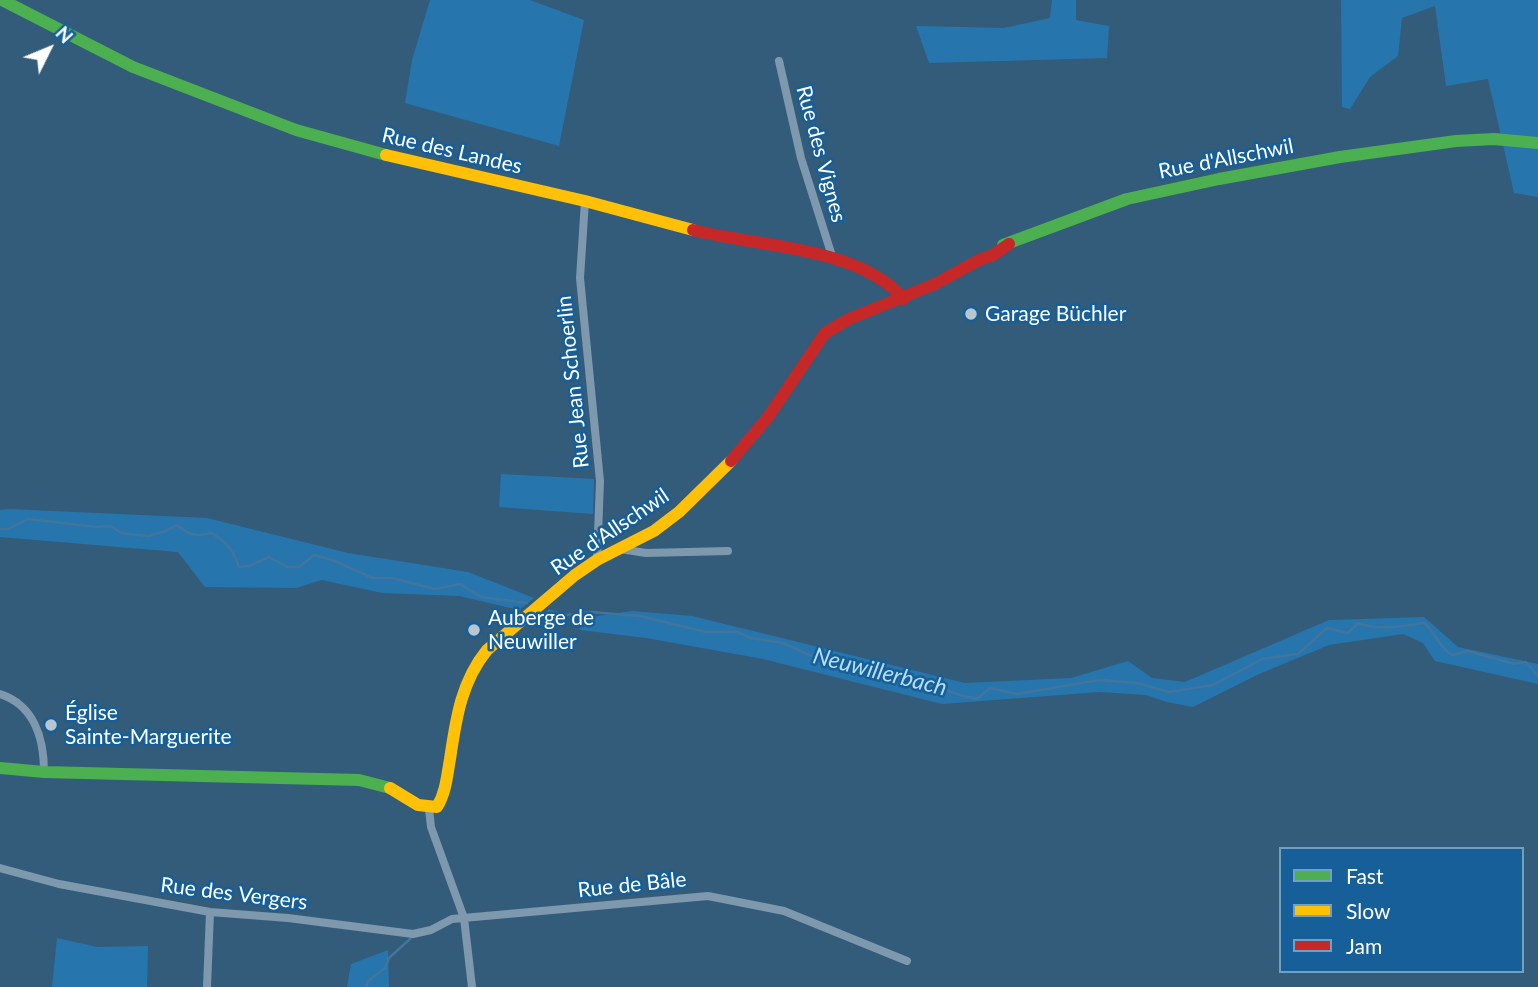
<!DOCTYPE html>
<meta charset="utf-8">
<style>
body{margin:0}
#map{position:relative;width:1538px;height:987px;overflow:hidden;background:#335c7b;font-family:Lato,sans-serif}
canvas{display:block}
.legend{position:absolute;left:1279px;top:847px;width:245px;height:126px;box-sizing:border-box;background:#165f98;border:2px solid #739fc1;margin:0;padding:9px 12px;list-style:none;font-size:21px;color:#fff}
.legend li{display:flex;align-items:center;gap:14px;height:35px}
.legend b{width:35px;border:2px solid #739fc1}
.north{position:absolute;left:14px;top:14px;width:70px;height:70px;-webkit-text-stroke:5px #165f98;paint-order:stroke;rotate:47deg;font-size:19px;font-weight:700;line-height:28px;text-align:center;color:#fff}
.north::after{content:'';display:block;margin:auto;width:24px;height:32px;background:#fff;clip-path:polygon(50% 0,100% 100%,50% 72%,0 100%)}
</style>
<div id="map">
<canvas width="1538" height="987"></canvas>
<ul class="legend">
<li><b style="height:9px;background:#4caf50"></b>Fast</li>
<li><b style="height:9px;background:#ffc107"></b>Slow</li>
<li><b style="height:9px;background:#c62828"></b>Jam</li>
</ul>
<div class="north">N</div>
</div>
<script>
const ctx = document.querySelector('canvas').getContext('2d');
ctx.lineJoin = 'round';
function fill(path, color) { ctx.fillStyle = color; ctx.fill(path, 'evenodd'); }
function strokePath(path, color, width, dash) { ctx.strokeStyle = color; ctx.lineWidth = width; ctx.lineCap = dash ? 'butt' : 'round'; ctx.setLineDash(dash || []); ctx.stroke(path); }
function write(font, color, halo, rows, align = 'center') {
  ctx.font = font + ' Lato,sans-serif'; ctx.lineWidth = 5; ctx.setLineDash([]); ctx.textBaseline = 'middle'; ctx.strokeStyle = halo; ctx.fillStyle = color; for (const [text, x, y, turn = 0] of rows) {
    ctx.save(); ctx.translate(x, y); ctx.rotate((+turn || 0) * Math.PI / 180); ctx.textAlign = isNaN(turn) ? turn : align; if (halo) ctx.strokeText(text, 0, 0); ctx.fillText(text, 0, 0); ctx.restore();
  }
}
const green = new Path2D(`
 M430,0H530L584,20L559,146L405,103L412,60Z
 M1052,0H1076V20L1109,26L1107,58L929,63L916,26L1004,28L1050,18Z
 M1341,0H1538V197L1514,193L1488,79L1446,86L1435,6L1402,18L1398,56L1370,77L1350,109L1342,107Z
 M501,474L594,479L593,514L499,507Z
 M9,509L207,518L348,553L468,572L534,598L519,610L459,596L382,593L322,580L296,588L205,587L178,552L0,537V510Z
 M632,611L692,616L965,683L1071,678L1128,661L1152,678L1185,682L1329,620L1424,617L1458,647L1538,664V684L1435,661L1423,643L1403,634L1329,645L1259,674L1193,707L1167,702L1146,695L1100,692L942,704L763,659L646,638L580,630L578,619Z
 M57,938L97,947L148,946L147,987H52Z
 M388,950L389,987H347L351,964Z`);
const stream = new Path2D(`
 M0,529H8L28,519L96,527L111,526L121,533L148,536L166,531L177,525C189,535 196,537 211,533C226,541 234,551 239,567L249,566L269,557L287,567H299L314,555L332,560L373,578H392L435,589L460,584L481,597L527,603
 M549,611L566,615L591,612L640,616L706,632H737L751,638L783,643L830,664L857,665L877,673L891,670L960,695L977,699L990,688L1017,694L1099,680L1137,683L1169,692L1213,685L1262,659L1298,654L1327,628L1348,633L1358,623C1379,631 1403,626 1425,623C1434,633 1442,650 1452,655L1468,651L1514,664L1526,662L1538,676
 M366,987L368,981L385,968L389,958L411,938`);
const street = new Path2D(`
 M779,61L801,158L832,256
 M585,201L580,278L600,481L597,560
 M620,549L646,553L728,551
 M0,694C34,705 44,738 44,772
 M429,809L431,827L464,918L472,987
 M0,868L59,884L210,912L288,918L413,934L431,930L452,919L708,896L784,911L907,961
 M207,987L210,912`);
const fast = new Path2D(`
 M2,0L133,67L296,130L386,155
 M1003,245L1127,199L1219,179L1340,157L1456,141L1494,139L1538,143
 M0,768L44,772L359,780L390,788`);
const slow = new Path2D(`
 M386,155L585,201L693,230
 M390,788L418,805L437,807C446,792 447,776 450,759C456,719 461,682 487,650L575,575L597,560L654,531L679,512L731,461`);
const jam = new Path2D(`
 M693,230C757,247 858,246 904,299
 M731,461L768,417L825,333L849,319L935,284L979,260L993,255L1009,244`);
const markers = [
 [971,314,7,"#b8c6d1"],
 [474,630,7,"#b8c6d1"],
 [51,725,7,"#b8c6d1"]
];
const streetNames = [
 ["Rue des Landes",452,151,13],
 ["Rue des Vignes",821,154,75],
 ["Rue d'Allschwil",1226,159,-11],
 ["Rue Jean Schoerlin",573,382,-96],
 ["Rue d'Allschwil",610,532,-34],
 ["Rue de Bâle",632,885,-6],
 ["Rue des Vergers",234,894,7]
];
const poiNames = [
 ["Garage Büchler",985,314],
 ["Auberge de",488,618],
 ["Neuwiller",488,642],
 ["Église",65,713],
 ["Sainte-Marguerite",65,737]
];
const waterNames = [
 ["Neuwillerbach",880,672,14]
];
fill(green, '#2775ad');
strokePath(stream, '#42759c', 2.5);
strokePath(street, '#7e98ad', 8);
strokePath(fast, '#4caf50', 12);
strokePath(slow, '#ffc107', 12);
strokePath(jam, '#c62828', 12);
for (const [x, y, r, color] of markers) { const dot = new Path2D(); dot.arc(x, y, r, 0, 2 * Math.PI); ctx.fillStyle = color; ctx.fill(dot); strokePath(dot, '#165f98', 2.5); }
write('21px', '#fff', '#165f98', streetNames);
write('21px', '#fff', '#165f98', poiNames, 'left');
write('italic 23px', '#b5ddf8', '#165f98', waterNames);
</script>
